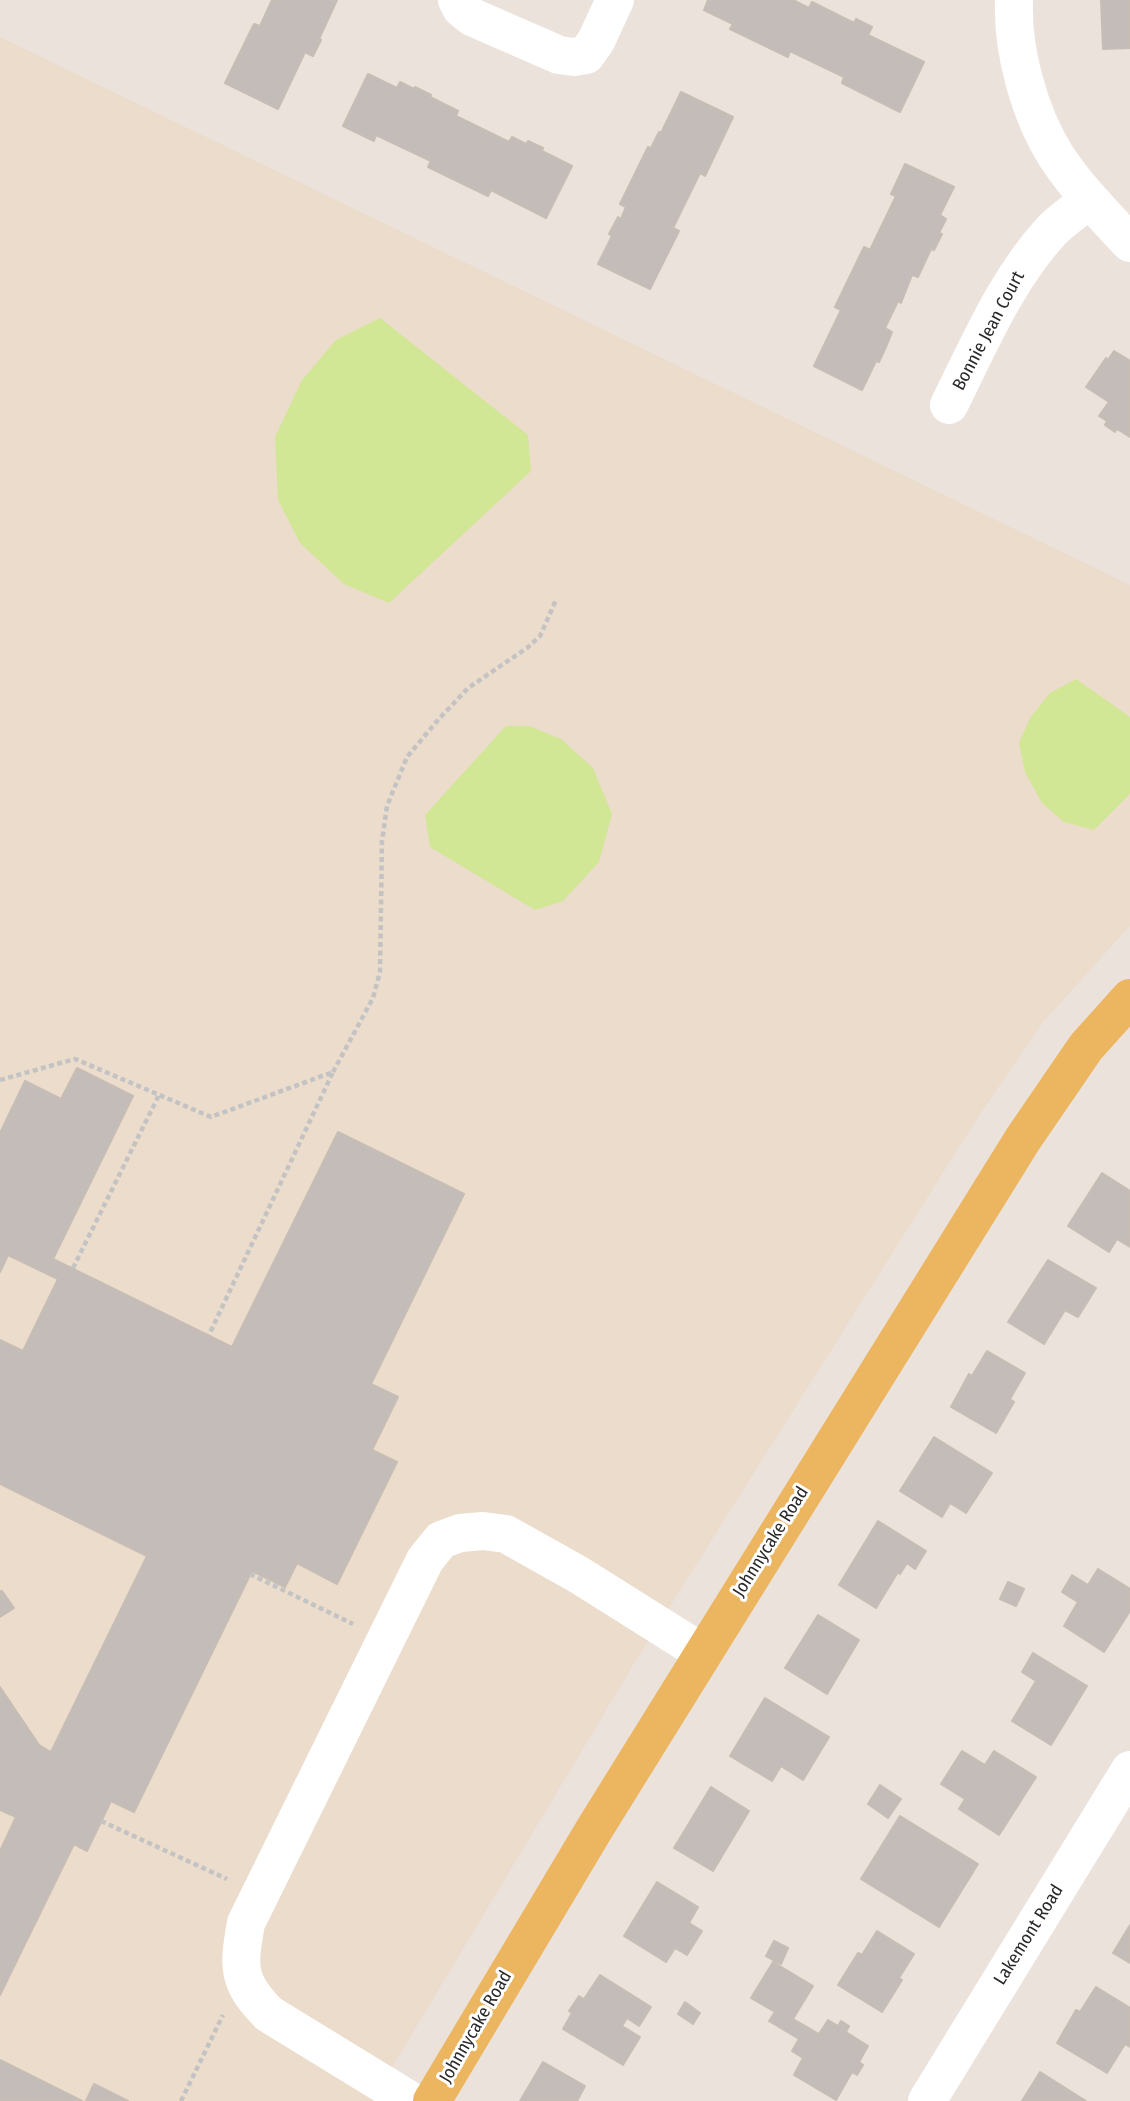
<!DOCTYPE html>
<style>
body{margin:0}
canvas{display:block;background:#ebe2db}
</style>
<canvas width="1130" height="2101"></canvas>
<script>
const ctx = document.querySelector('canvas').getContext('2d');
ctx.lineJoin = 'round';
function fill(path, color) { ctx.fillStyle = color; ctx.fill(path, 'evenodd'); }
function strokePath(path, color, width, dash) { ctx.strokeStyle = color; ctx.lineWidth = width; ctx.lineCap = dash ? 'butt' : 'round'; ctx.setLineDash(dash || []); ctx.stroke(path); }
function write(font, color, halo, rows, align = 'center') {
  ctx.font = font + ' "Fira Sans Condensed",sans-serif'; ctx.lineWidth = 6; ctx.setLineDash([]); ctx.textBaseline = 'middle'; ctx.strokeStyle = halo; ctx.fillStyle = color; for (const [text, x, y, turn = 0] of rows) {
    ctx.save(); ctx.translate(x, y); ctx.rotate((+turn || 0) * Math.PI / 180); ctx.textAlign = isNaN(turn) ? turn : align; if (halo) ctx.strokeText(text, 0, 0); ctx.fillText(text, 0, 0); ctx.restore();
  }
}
const education = new Path2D(`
 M0,37L1130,585V926L1044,1021L980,1114L638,1657L372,2101H0Z`);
const pitch = new Path2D(`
 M380,318L528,435L531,471L389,603L344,584L300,543L278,500L275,437L302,380L336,340Z
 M1076,679L1130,717V794L1094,830L1064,822L1042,803L1025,772L1019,743L1030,718L1050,693Z
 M506,726H529L561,739L593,768L612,814L599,862L563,901L535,910L430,847L425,815Z`);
const building = new Path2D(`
 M272,0H337L319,39L321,40L313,56L305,52L278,109L225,83L254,24L260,26Z
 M708,0H793L809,8L812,2L854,23L856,19L872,27L868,35L924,62L900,112L842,83L844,77L790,51L788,57L730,29L733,24L704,10Z
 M1101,0H1130V48L1103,49Z
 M368,74L397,88L400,82L414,89L415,87L431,95L430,97L458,111L456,116L509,142L512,137L526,144L528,141L543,148L542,151L572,166L546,218L491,190L488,196L428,167L431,161L376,135L374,141L343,126Z
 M681,92L733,117L705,176L700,173L673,228L679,231L650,289L598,264L612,236L609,234L618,217L621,219L626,207L620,204L648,147L651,148L659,132L661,133Z
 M905,164L954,187L940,215L946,219L939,233L942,234L934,250L931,249L918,277L912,275L901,303L898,301L885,328L892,332L886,347L879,362L876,361L862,390L814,366L841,310L835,307L864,247L870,250L896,196L891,194Z
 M1114,351L1130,361V437L1117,429L1115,432L1105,425L1107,421L1099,416L1109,402L1086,387L1106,358L1108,360Z
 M77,1068L133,1096L53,1259L232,1347L338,1132L464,1194L371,1384L398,1397L372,1450L397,1462L337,1584L297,1563L285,1587L252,1571L134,1812L111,1801L87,1851L74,1844L0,1995V1851L16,1817L0,1810V1687L39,1745L51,1752L147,1556L0,1484V1340L23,1351L58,1279L8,1255L0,1272V1133L25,1081L61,1099Z
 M1102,1173L1130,1191V1247L1117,1239L1109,1252L1068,1226Z
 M1048,1260L1096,1288L1078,1317L1065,1310L1044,1344L1008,1322Z
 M987,1351L1025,1373L1010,1399L1014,1402L996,1433L951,1407L969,1374L972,1376Z
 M934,1437L992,1473L966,1513L950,1503L942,1517L900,1491Z
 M878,1521L926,1551L915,1569L907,1563L900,1574L898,1572L876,1608L839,1585Z
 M1098,1569L1130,1589V1611L1104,1652L1064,1626L1078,1602L1062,1592L1072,1575L1088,1585Z
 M1008,1582L1024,1589L1016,1606L1000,1599Z
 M0,1591H2L14,1608L0,1617Z
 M818,1615L859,1640L827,1694L785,1668Z
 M1033,1653L1087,1686L1051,1745L1012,1721L1036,1681L1022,1672Z
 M765,1698L829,1737L803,1780L781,1766L772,1781L730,1756Z
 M962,1751L985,1765L994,1751L1036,1777L999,1835L959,1809L965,1799L941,1784Z
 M880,1785L901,1799L888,1818L868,1804Z
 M711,1787L749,1811L713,1871L674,1848Z
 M900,1816L978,1864L939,1927L861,1879Z
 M657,1882L698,1907L689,1923L702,1931L687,1955L675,1948L666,1962L624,1936Z
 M1130,1925V1963L1113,1953Z
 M877,1931L914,1954L899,1978L902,1980L882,2012L838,1985L858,1953L862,1955Z
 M774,1941L788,1948L781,1964L766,1956Z
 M773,1962L813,1986L793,2019L819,2034L828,2020L838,2026L841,2021L849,2026L846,2032L868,2046L859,2062L863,2065L857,2075L852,2072L836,2100L794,2075L803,2058L792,2051L799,2039L769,2021L775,2012L751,1998Z
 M600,1975L651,2007L639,2026L627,2018L622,2026L640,2037L623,2065L563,2029L572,2013L569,2011L579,1996L584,1999Z
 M1096,1987L1130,2008V2047L1125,2044L1107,2073L1057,2043L1076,2010L1080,2012Z
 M685,2002L700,2013L693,2024L678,2014Z
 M0,2060L82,2101H0Z
 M543,2062L585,2086L577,2101H520Z
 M1040,2072L1086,2101H1022Z
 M94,2084L128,2101H86Z`);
const path = new Path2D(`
 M333,1072L373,998L380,972L382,841L387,806L407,757L438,720L468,688L527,648L540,636L556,600
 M0,1080L75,1059L211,1117L333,1072L209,1335
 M73,1268L159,1095
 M250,1574L353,1624
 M101,1821L227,1879
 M181,2101L223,2015`);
const minor = new Path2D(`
 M457,0L461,8L472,17L559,55L574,57L586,55L596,41L615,0
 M1014,0C1012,50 1029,113 1056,156C1077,188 1104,215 1130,243
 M949,405C979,345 1006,280 1052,230C1063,219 1077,210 1089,200
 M411,2101L269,2014C237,1982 238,1967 246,1923L425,1560L441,1540L460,1533L483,1531L506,1534L579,1575L703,1653
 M927,2101L1130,1770`);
const major = new Path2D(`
 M432,2101L595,1828L1023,1139L1086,1047L1130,998`);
const streetNames = [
 ["Bonnie Jean Court",989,331,-62],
 ["Johnnycake Road",771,1542,-58],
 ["Lakemont Road",1029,1935,-58],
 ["Johnnycake Road",476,2027,-60]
];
fill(education, '#ecdccb');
fill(pitch, '#d1e795');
fill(building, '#c3bcb8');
strokePath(building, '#c6bdb5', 2);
strokePath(path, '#c3c3c3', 4.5, [5, 3.5]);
strokePath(minor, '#fff', 38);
strokePath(major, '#ecb560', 38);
write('18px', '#292929', '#fff', streetNames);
</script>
